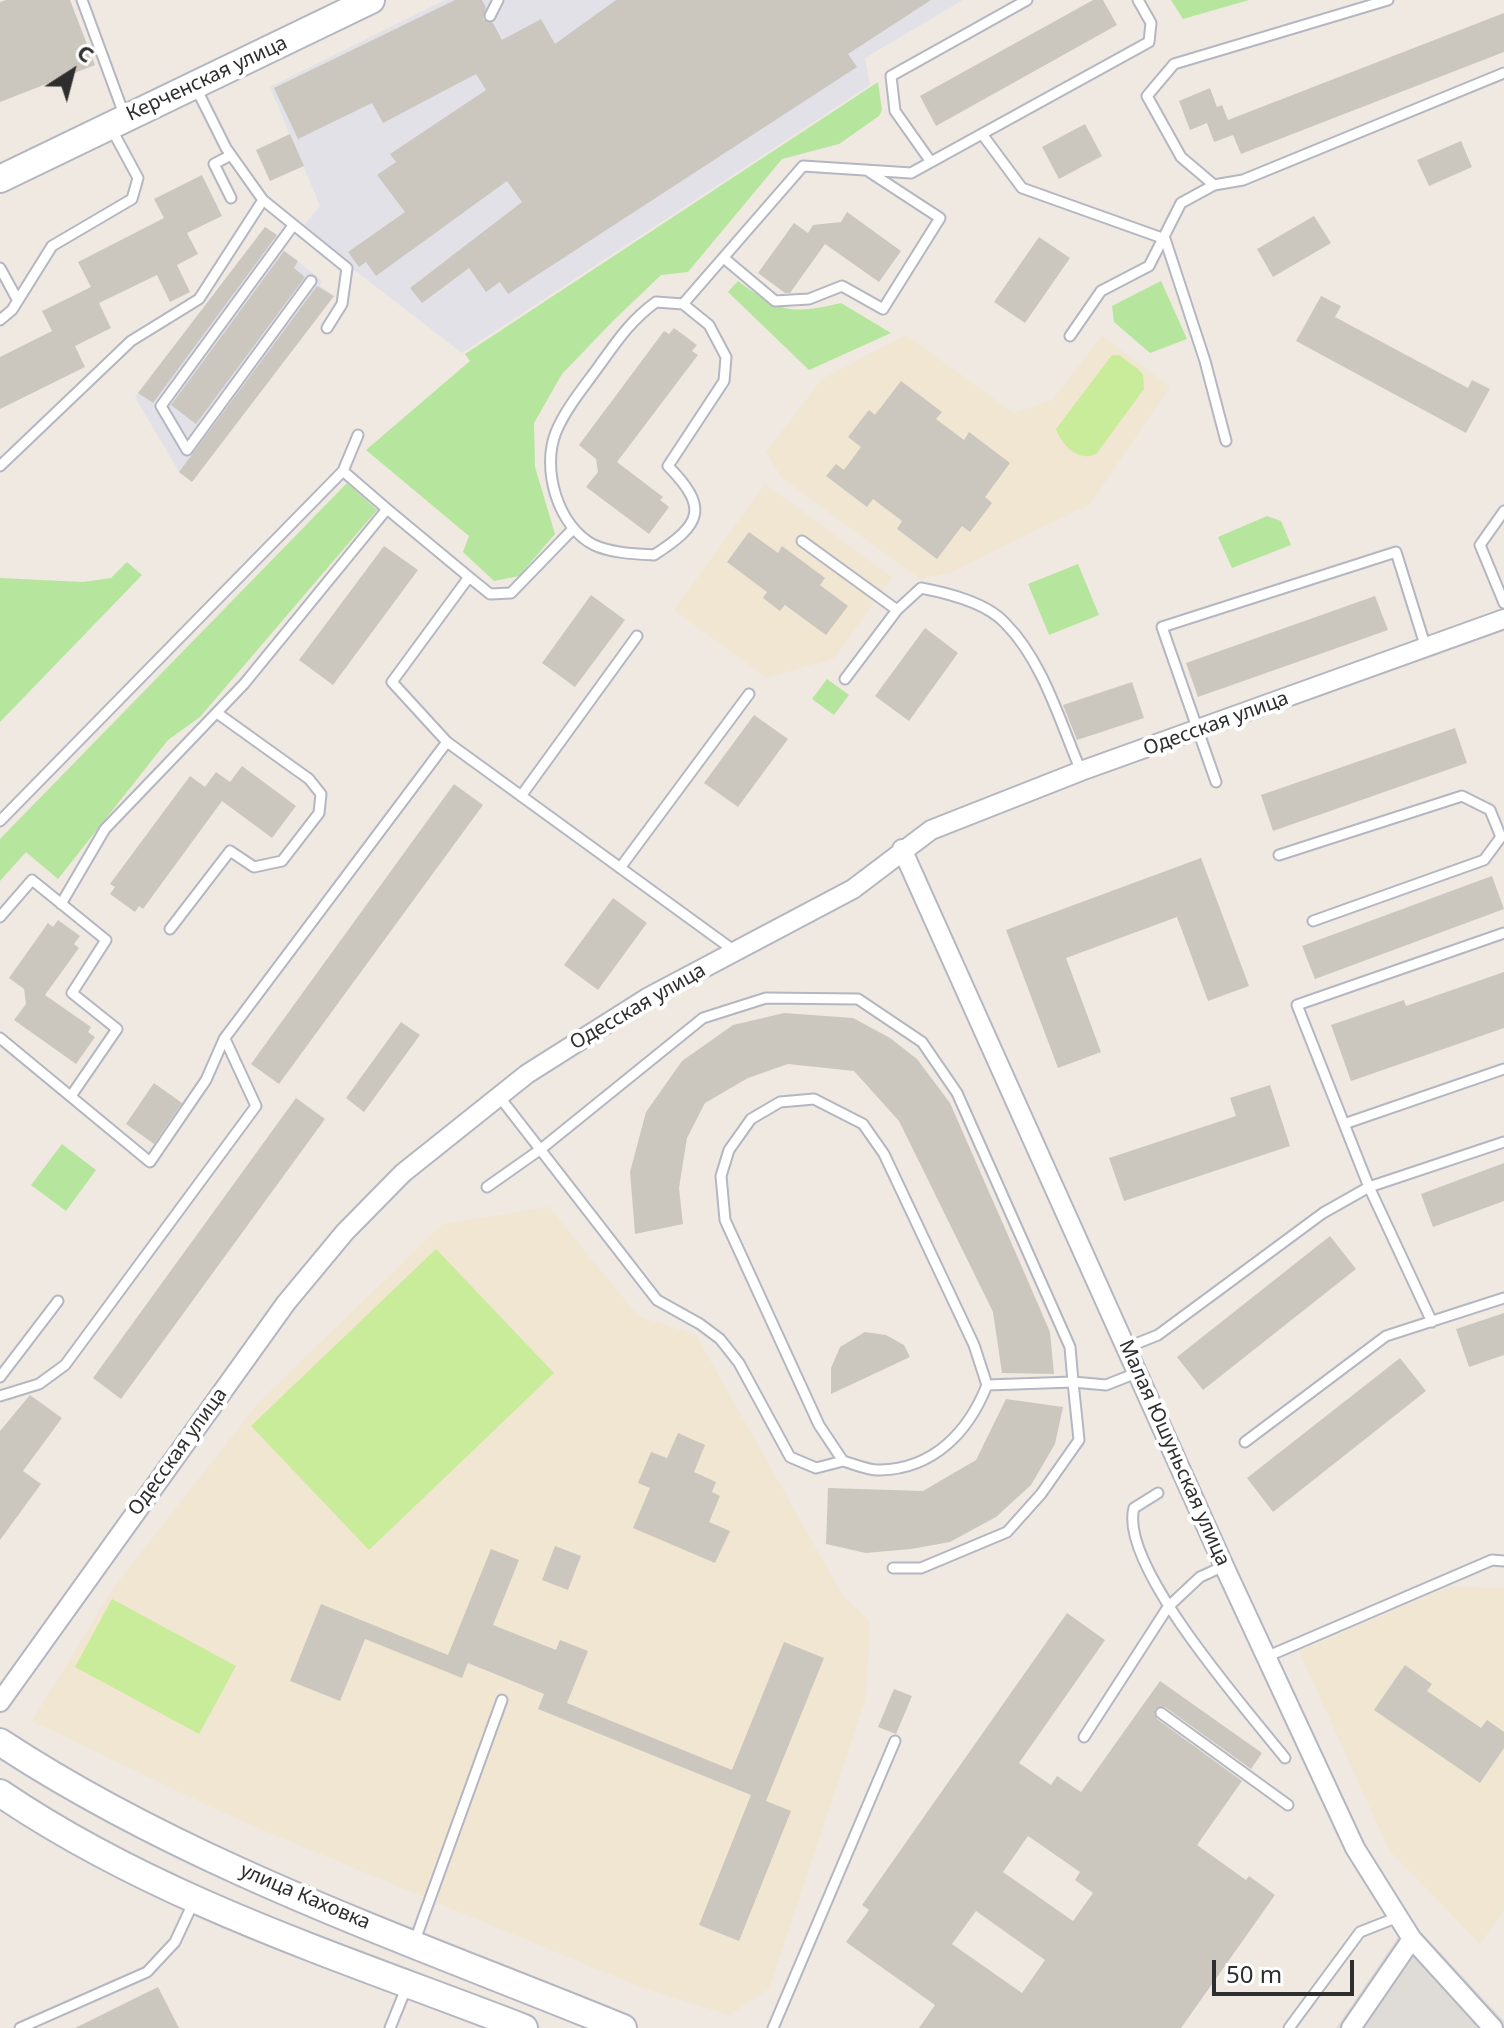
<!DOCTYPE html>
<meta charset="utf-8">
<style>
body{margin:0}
#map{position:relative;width:1504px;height:2028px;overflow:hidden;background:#efe9e1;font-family:"Noto Sans",sans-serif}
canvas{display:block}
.north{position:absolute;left:32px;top:32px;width:80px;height:80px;-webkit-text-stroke:6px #fff;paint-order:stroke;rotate:36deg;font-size:22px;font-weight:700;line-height:32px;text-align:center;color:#2e2e2e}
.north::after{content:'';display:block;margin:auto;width:28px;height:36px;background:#2e2e2e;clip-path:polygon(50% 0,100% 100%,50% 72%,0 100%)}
.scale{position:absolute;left:1212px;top:1960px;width:142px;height:36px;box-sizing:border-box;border:4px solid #2e2e2e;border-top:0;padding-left:10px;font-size:24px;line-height:28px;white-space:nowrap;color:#2e2e2e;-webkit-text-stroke:6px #fff;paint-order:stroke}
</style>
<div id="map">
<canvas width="1504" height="2028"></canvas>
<div class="north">С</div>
<div class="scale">50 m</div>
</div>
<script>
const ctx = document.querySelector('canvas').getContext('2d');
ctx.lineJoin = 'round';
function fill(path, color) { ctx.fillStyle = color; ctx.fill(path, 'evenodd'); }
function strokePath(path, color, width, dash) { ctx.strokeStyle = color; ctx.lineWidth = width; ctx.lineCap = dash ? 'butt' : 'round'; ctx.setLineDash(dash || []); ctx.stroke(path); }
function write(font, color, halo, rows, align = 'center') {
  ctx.font = font + ' "Noto Sans",sans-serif'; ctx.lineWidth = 8; ctx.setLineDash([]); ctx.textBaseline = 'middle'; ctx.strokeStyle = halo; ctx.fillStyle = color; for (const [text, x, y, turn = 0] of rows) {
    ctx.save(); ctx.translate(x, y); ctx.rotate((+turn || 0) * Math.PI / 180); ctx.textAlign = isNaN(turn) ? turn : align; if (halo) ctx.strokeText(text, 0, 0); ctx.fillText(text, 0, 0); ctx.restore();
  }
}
const industrial = new Path2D(`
 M445,0H963L865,58L870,85L462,353L301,229L320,206L270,87Z
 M265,227L278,236L285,251L322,281L320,286L334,296L192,482L179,472L135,397Z`);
const education = new Path2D(`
 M906,335L1014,413L1052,400L1102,336L1170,387L1090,504L953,572L920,579L782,478L766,452L822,379Z
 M765,484L892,577L834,658L767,678L674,610Z
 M549,1207L638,1316L696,1335L843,1596L868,1619L870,1632L865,1700L769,1989L729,2015L640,1987L234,1818L32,1721L114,1587L259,1402L443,1224Z
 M1448,1587L1504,1588V1910L1480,1944L1389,1850L1299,1651Z`);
const green = new Path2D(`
 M1171,0H1249L1183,19Z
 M878,82L882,110L879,116L839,144L782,159L688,272L661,275L613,321L562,374L534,423L535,467L555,534L519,576L494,581L463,552L469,536L366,450L470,361L465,354Z
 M738,281C780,312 790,315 841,303L891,333L809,370L728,292Z
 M1161,281L1187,339L1150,353L1114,322L1112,306Z
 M347,483L377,510L200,717L168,740L58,879L26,852L0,881V839Z
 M1267,516L1281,521L1291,545L1232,568L1218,537Z
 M127,562L142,575L0,722V578L83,582L111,578Z
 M1078,564L1099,615L1049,635L1028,584Z
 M827,679L849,695L834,715L812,699Z
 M62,1144L96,1170L66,1211L31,1185Z`);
const pitch = new Path2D(`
 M1112,355H1119L1138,369L1143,375L1144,389L1097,453C1079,464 1062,445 1056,429Z
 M436,1249L554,1373L369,1550L251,1426Z
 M112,1599L236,1666L199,1734L75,1667Z`);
const plaza = new Path2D(`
 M1410,1920L1504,2021V2028H1336Z`);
const building = new Path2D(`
 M6,0H70L95,65L0,102V2Z
 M455,0H482L486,8L483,19L493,23L502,40L541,19L555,44L616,0H931L848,54L857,67L508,294L500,282L486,292L469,268L422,303L410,288L522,202L507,181L376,276L366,262L359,267L348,252L405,212L377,175L396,162L390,154L486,90L476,74L383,123L372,103L298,139L274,88Z
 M1093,0H1103L1117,25L936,126L920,96Z
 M1504,13V52L1241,154L1233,135L1214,142L1207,123L1190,130L1179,101L1210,88L1217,107L1222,105L1228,120Z
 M1085,124L1102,156L1059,179L1042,147Z
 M290,134L304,166L270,181L256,150Z
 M1461,141L1472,167L1429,186L1417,160Z
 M202,175L222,216L187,233L198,254L177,265L190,292L170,302L157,275L99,303L111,328L75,346L85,367L0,409V357L52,331L42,311L91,287L78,262L164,218L154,199Z
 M847,212L901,251L879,282L825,244L790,293H785L758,273L794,223L808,233L813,225L841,222Z
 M1314,216L1331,243L1273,277L1257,249Z
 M265,227L277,235L153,403L138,393Z
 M1039,237L1070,258L1025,323L994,302Z
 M284,251L298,261L294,268L305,277L196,424L171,405Z
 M317,286L334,296L192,482L179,472Z
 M1321,296L1341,306L1335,317L1468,388L1472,380L1490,389L1466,433L1296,341Z
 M674,328L697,345L692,351L698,355L617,462L663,497L660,500L669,507L649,534L586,487L598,472L596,459L579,445L664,331L669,334Z
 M901,381L942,412L936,419L964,440L969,432L1010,463L985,497L992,503L970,532L962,526L937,559L897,529L902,521L873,499L867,507L826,476L836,464L844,470L861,447L848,437L869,410L875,415Z
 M749,532L778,553L782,546L825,578L820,585L848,606L826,635L785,605L780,611L763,598L767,592L727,562Z
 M384,546L418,570L333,685L299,660Z
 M591,595L625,620L575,687L542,663Z
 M1375,596L1388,630L1198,697L1186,663Z
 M925,628L958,653L909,721L875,696Z
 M1132,682L1144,718L1077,740L1063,705Z
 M754,715L788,739L738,807L704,783Z
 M1455,728L1467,763L1273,831L1261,795Z
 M242,766L296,806L272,838L222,801L143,909L139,906L135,912L110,894L115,887L110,884L190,776L205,787L216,772L230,782Z
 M454,784L483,805L279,1084L251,1064Z
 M1201,858L1249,986L1208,1001L1177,917L1066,958L1101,1052L1058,1068L1006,930Z
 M1492,876L1504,909L1315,979L1302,946Z
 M613,898L647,923L598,990L564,965Z
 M58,920L80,936L74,944L79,948L45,995L91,1027L88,1032L95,1037L76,1064L14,1020L26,1004L24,989L9,978L48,923L53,927Z
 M1504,972V1028L1351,1081L1331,1025L1404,1000L1406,1006Z
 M784,1013L853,1018L890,1038L917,1059L950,1103L1018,1258L1050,1332L1054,1374L1002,1373L993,1312L899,1121L854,1071L788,1064L748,1078L705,1103L687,1138L679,1188L683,1224L635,1234L630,1172L646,1112L682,1061L733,1025Z
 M401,1022L420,1035L364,1112L346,1098Z
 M154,1083L182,1103L154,1144L126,1124Z
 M1270,1085L1290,1146L1124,1201L1109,1158L1236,1116L1230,1098Z
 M296,1098L325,1119L121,1399L93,1378Z
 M1504,1163V1201L1433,1227L1421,1194Z
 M1330,1236L1356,1269L1203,1390L1177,1357Z
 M1504,1313V1355L1469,1367L1456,1329Z
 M865,1332L886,1335L904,1345L910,1357L831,1394V1368L840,1347Z
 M1400,1358L1426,1391L1273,1512L1247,1478Z
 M30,1395L62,1418L23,1471L41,1484L0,1540V1431Z
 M1006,1399L1063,1407L1055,1444L1031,1485L996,1517L950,1542L911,1549L866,1553L826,1544L828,1488L923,1491L976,1460Z
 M678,1433L705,1445L694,1472L716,1482L712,1492L720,1496L709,1522L730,1531L715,1563L633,1528L650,1488L638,1483L651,1452L667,1458Z
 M555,1546L581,1556L568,1590L542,1580Z
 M491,1549L519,1560L493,1625L556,1650L560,1640L588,1651L567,1703L732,1770L784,1642L824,1658L766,1801L791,1811L739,1941L699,1925L751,1795L538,1709L544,1694L468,1663L462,1678L365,1639L340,1701L290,1681L321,1604L448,1655Z
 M1067,1613L1105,1640L1019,1763L1051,1785L1057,1776L1081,1792L1160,1681L1262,1753L1251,1769L1165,1707L1155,1709L1157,1719L1242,1781L1197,1845L1246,1880L1249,1876L1275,1895L1181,2028H919L935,2005L846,1942L869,1910L862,1905ZM1028,1836L1080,1872L1075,1880L1093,1893L1073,1921L1003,1872ZM976,1911L1045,1960L1022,1993L952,1944Z
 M1405,1665L1432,1684L1427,1691L1481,1728L1487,1720L1504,1732V1748L1480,1783L1374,1710Z
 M894,1689L912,1696L896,1734L878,1727Z
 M158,1987L179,2028H75Z`);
const lane = new Path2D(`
 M82,0L125,117
 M490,16L498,0
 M196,88L226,148L263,200L347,268L342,304L327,328
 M982,134L1022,188L1165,239
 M231,155L214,164L231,198
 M931,162L895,111L891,76L1027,0
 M1214,185L1181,157L1147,96L1174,64L1388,0
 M292,227L161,406L187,450L311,281
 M1165,239L1205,361L1226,441
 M725,259L775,301L809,299L842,286L883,309L940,218L868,171
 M0,268L17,299
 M656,302L683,304L709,325L726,357L724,381L668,466C709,508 702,524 654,555C636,554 611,553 594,545C558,527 541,469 556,432C566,408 584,387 599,366C617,341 631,320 656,302Z
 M683,304L803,166L911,173L1149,42L1151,23L1138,0
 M0,320L12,310L52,246L132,199L138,178L111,128
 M1070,336L1101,291L1149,266L1181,203L1214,185L1243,180L1504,73
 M0,466L131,341L199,299L263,200
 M387,509L469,577
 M1504,511L1480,545L1504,603
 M572,530L511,593L490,594L469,577L392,682L447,742L736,952
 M802,541L897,610
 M845,679L897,610L921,588C947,593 986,602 1005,623C1043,661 1060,722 1081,771
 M1216,782L1162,627L1396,552L1426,648
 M521,796L637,636
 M0,821L343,471L358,435
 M1279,855L1462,796L1490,810L1501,837L1484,860L1313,921
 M620,868L749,694
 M61,904L105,829L244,684L387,509L343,471
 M0,917L32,880L106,940L72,993L117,1029L71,1096
 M170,929L230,851L254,867L282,861L319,813L321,794L309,779L217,713
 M0,1038L150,1162L206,1080L224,1039L447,742
 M498,1095L657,1300L700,1324L720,1339L739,1363L790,1457L816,1468L843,1461
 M1344,1124L1504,1069
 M487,1187L541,1149L703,1018L766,998L858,999L922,1042L957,1093L1070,1347L1073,1382L1106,1385L1139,1372
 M1432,1322L1369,1187L1297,1005L1504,933
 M1128,1347L1158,1335L1323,1213L1369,1187L1504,1142
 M0,1377L58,1301
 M0,1396L39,1384L65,1365L256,1106L225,1039
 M1245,1442L1386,1336L1504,1298
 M1158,1493L1134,1508C1118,1565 1248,1711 1285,1758
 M893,1568H921L1007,1532L1041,1494L1079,1440L1073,1382L987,1385L974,1345L884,1154L863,1124L814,1099L780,1102L751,1119L729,1150L721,1176L725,1220L819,1425L843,1461C854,1464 869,1471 880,1470C934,1469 969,1431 987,1385
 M1266,1657L1492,1560L1504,1561
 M1161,1713L1288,1805
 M1084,1737L1168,1607L1200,1577L1224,1566
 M414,1943L502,1700
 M20,2028L147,1972L175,1942L194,1901
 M390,2028L407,1986
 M773,2028L895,1741
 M1289,2028L1360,1932L1398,1917`);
const street = new Path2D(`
 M902,849L1224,1566L1355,1848L1412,1939L1493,2028
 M0,1702L286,1303L345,1232L403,1173L527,1074L647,998L853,889L931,830L1081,771L1504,619
 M1351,2028L1412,1939`);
const secondary = new Path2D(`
 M0,179L371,0
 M0,1742C190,1867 413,1942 623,2028
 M0,1793C159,1901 346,1959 524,2028`);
const streetNames = [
 ["Керченская улица",207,79,-25],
 ["Одесская улица",1216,724,-20],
 ["Одесская улица",638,1007,-30],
 ["Одесская улица",178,1452,-54],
 ["Малая Юшуньская улица",1174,1453,66],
 ["улица Каховка",305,1897,23]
];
fill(industrial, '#e3e1e8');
fill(education, '#f0e6d1');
fill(green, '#b6e59e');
fill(pitch, '#c9ec9a');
fill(plaza, '#dfdcd8');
fill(building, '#cbc7bf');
strokePath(lane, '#b4b7c1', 13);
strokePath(street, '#b4b7c1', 22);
strokePath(secondary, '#b4b7c1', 30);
strokePath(lane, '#fff', 9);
strokePath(street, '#fff', 18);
strokePath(secondary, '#fff', 26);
write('20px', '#2e2e2e', '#fff', streetNames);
</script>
